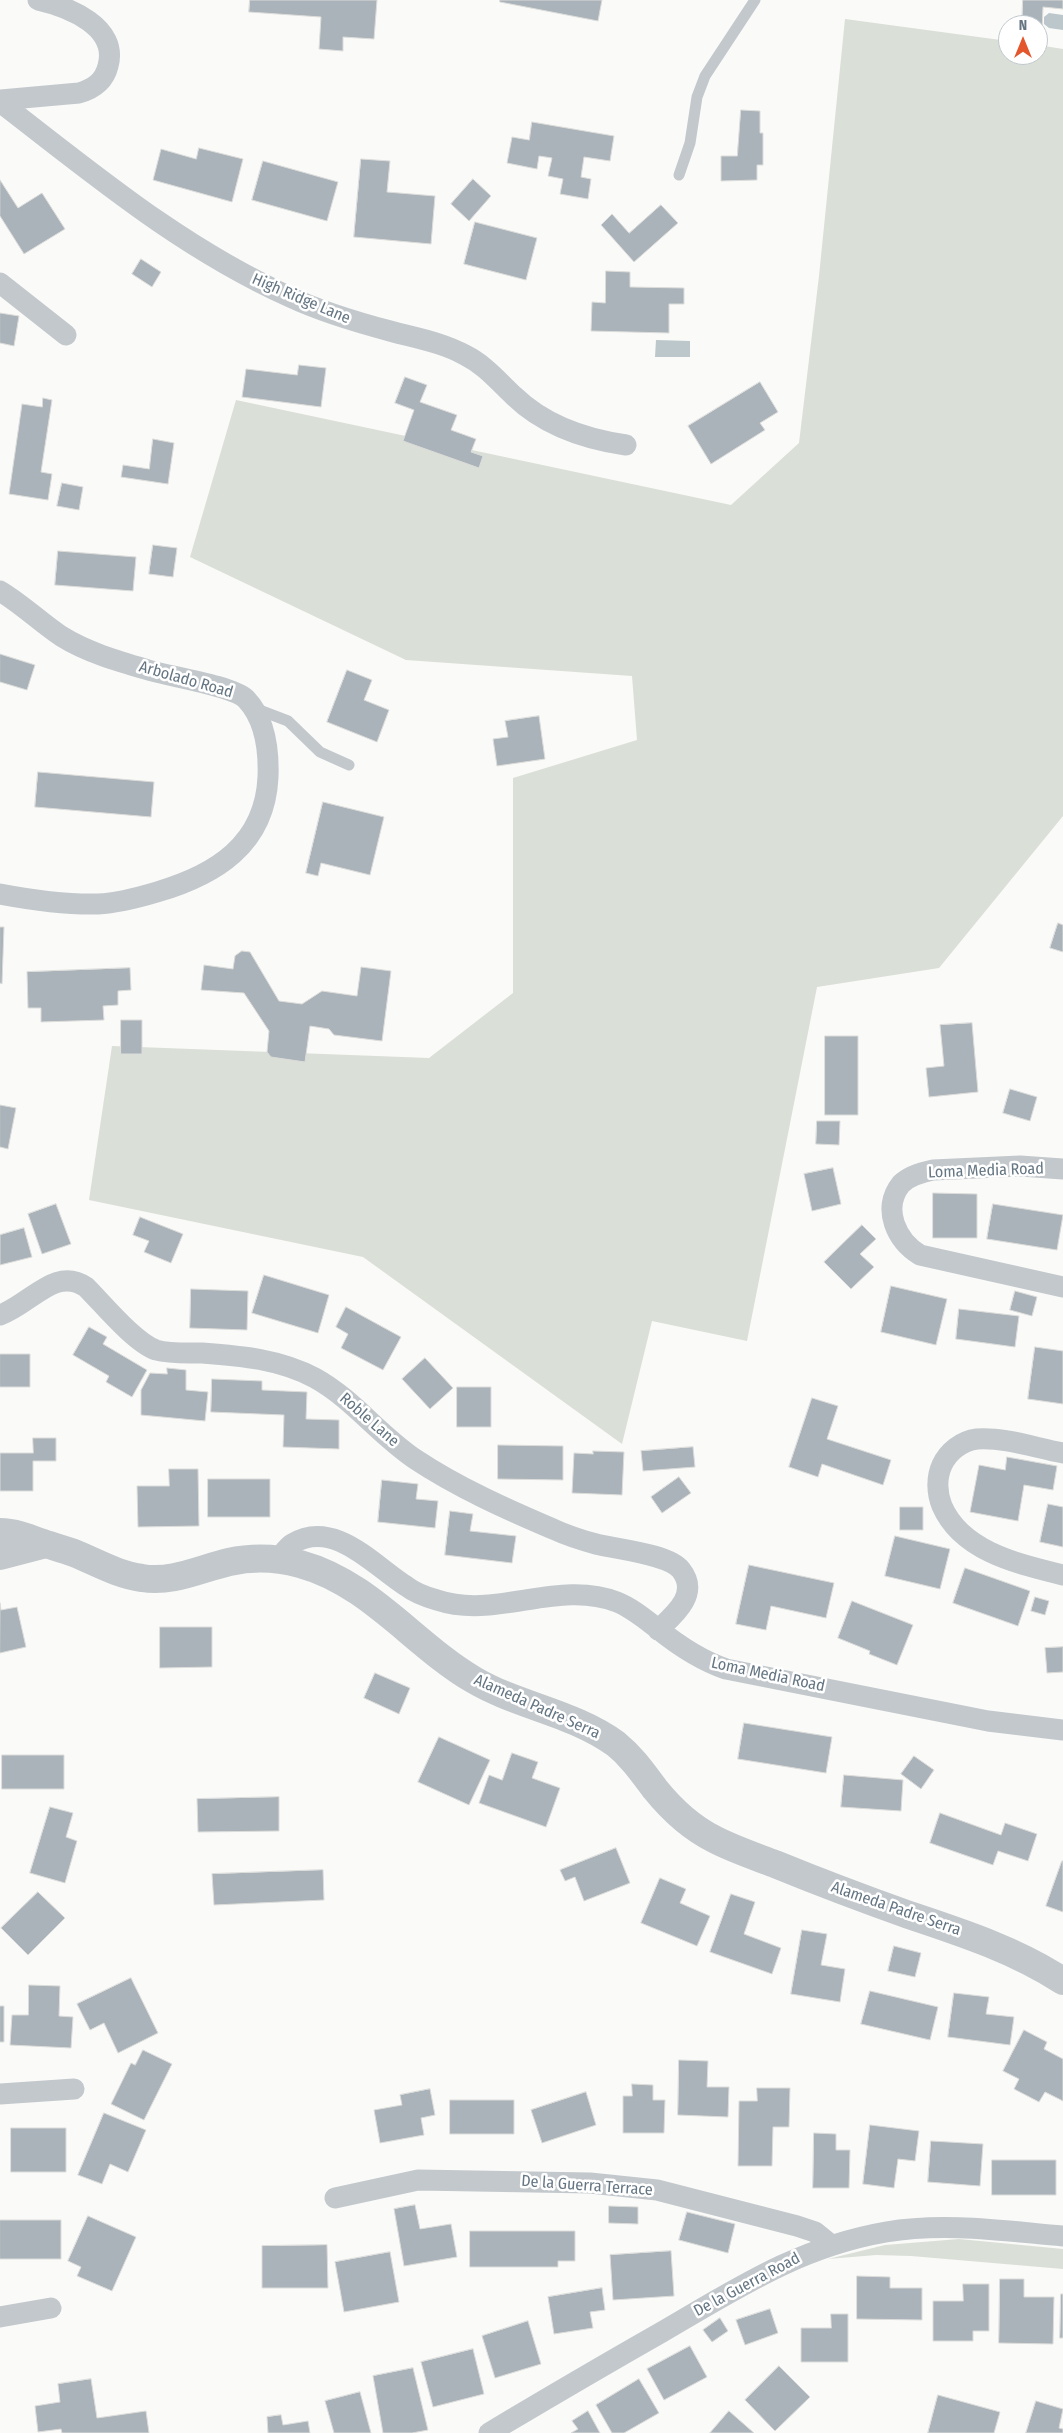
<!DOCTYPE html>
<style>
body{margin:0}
#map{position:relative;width:1063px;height:2433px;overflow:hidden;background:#fafaf8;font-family:"Fira Sans Condensed",sans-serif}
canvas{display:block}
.north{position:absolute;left:998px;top:15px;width:50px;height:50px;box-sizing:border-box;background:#fff;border:1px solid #c1c8cd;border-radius:50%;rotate:0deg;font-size:14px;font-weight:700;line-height:20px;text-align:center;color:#657683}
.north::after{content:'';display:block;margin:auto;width:18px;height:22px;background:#e4572e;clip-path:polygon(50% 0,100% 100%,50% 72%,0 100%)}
</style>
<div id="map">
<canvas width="1063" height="2433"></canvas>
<div class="north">N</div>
</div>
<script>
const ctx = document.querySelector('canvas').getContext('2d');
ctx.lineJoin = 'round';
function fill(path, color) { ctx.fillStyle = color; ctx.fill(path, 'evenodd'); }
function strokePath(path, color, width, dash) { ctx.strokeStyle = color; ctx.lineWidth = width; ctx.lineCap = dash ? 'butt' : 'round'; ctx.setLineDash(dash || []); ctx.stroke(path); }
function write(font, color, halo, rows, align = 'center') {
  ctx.font = font + ' "Fira Sans Condensed",sans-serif'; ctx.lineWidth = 5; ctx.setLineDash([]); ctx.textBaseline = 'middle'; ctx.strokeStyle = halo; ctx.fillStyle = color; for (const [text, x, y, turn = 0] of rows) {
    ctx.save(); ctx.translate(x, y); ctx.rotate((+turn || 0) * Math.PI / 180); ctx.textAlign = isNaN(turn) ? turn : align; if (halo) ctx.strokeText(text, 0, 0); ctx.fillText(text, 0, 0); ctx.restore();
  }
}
const green = new Path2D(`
 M845,19L1008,41V55H1038V45L1063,49V816L939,968L817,987L747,1341L652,1321L622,1444L363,1257L89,1200L112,1046L429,1058L513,993V778L637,740L632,676L406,660L190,557L236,400L731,505L799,443L819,276Z
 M959,2239L1063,2249V2269L911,2256L876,2255L828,2259L885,2245Z`);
const water = new Path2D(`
 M1049,13L1063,15V30L1049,28L1044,24V17Z
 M656,340L690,341V357H655Z`);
const building = new Path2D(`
 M250,0H377L374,39L343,37V51L319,49L321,17L249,12Z
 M500,0H602L598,21L500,2Z
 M1023,0H1063V9L1043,7L1042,31L1038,30V25H1022Z
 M741,110L760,111V133H763V165H757V180L721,181V156H737Z
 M532,122L614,136L610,161L584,157L581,177L591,179L588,199L560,194L563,179L548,176L552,158L539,156L537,169L507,163L512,137L529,140Z
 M199,148L243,159L232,202L153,180L161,149L196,159Z
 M361,159L390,161L387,192L435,196L431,244L354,237Z
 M263,161L338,182L327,221L252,200Z
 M473,179L491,196L469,221L451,204Z
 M0,180L18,208L42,193L65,229L24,254L0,216Z
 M661,205L678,223L634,262L601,225L612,214L629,233Z
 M475,222L537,238L526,280L464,264Z
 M141,259L161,272L152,287L132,274Z
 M606,271L630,272V287L684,288V304H669V333L591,331L592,302L605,303Z
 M0,313L19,316L14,346L0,343Z
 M299,365L326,368L321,407L242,397L246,369L297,375Z
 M405,377L427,385L420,402L457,415L451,430L476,439L471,452L483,456L479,468L403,441L414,410L395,403Z
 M760,382L778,412L760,423L765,430L711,464L688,426Z
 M43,398L52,400L41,472L52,474L48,500L9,494L22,404L42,407Z
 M153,439L174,443L168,484L121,477L123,465L149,469Z
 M62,483L83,487L79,510L57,506Z
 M153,545L177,548L173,577L149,574Z
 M58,551L136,557L133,591L55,585Z
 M0,654L35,665L27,690L0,682Z
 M347,670L372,680L364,700L389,710L377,742L327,722Z
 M539,716L545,759L497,766L493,739L508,737L505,721Z
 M38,772L154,782L151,817L35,807Z
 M323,802L384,817L370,875L321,863L318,876L306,873Z
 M1058,923L1063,925V952L1050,948Z
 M0,927H4L2,984L0,983Z
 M242,951L250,952L279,1001L302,1004L322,991L357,996L361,967L391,971L382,1041L334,1035L329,1029L310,1026L305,1062L271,1057L267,1052L269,1031L244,993L201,990L204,965L233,969L235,956Z
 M130,968L131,990L118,991V1005L103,1006L104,1020L41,1022V1008H28L27,972Z
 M121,1020H142V1054H121Z
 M972,1023L978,1092L929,1097L926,1068L944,1066L940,1025Z
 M825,1036H858V1115H825Z
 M1010,1089L1037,1097L1030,1121L1003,1113Z
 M0,1105L16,1108L8,1149L0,1147Z
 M817,1121H840L839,1145L816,1144Z
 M833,1168L841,1204L812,1211L804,1174Z
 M933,1193L977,1194V1238H933Z
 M56,1204L71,1244L42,1254L28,1214Z
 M993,1204L1063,1215L1057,1250L987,1239Z
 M140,1217L183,1234L171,1263L144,1252L149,1241L133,1235Z
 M862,1225L876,1239L860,1254L874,1267L851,1289L824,1262Z
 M24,1228L32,1257L0,1265V1235Z
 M264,1275L329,1295L318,1333L252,1313Z
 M891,1286L947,1299L936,1345L881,1332Z
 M191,1289L248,1291L247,1330L190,1328Z
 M1015,1291L1037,1297L1032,1316L1010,1310Z
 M346,1307L401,1337L383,1370L341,1348L348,1334L336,1327Z
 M959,1309L1019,1316L1015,1347L956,1339Z
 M89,1327L107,1337L103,1344L147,1370L132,1397L106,1382L109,1376L73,1355Z
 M1035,1347L1063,1351V1404L1028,1399Z
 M0,1354H30V1387H0Z
 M425,1358L453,1388L430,1409L402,1379Z
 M167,1368L186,1370V1390L208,1392L205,1421L141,1415V1390L150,1373L167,1374Z
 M212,1379L262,1381V1390L307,1392L306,1419L339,1420V1449L283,1447L284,1415L211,1412Z
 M457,1387H491V1427H457Z
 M812,1398L838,1406L827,1439L891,1460L883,1485L822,1464L818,1477L789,1467Z
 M33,1438H56V1461H33V1491H0V1453H33Z
 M498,1445L563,1446V1480L498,1479Z
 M693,1447L695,1467L643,1471L641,1451Z
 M593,1451L624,1452L622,1495L572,1493L574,1453L593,1454Z
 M1007,1457L1057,1466L1053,1490L1024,1485L1018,1521L970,1512L979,1465L1005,1470Z
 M169,1469H198L199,1526L138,1527L137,1486H169Z
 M679,1477L691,1493L662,1513L651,1497Z
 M208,1479H270V1517H208Z
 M382,1480L418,1484L416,1499L438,1501L435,1528L378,1522Z
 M1048,1504L1063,1507V1547L1040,1542Z
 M900,1507H923V1530H900Z
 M450,1511L473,1514L470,1531L516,1536L512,1563L445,1555Z
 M895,1536L950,1549L940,1589L885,1576Z
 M749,1565L834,1583L826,1618L771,1606L766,1630L736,1624Z
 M965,1568L1030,1591L1018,1626L953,1603Z
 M1035,1597L1049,1601L1045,1615L1031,1611Z
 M852,1601L913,1625L897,1665L869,1654L870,1651L838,1638Z
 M0,1603L1,1610L17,1607L26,1647L0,1653Z
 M160,1627H212V1667L160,1668Z
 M1063,1647V1672L1047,1673L1045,1648Z
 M375,1673L410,1688L399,1714L364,1698Z
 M744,1723L832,1737L826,1773L738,1759Z
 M439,1737L490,1760L469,1805L418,1782Z
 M512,1753L538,1762L532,1778L560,1788L546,1827L479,1803L489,1775L502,1780Z
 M2,1755H64V1789H2Z
 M914,1756L934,1770L921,1789L901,1774Z
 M844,1775L903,1780L901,1811L841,1807Z
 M279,1797V1831L198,1832L197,1799Z
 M50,1807L73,1813L66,1837L77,1841L65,1883L30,1873Z
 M940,1813L1001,1835L1005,1823L1037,1834L1028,1861L998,1851L993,1865L930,1843Z
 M616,1848L630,1883L584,1901L575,1877L565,1881L560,1870Z
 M1062,1861H1063V1912L1046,1906Z
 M323,1870L324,1900L214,1905L212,1874Z
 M660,1878L686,1889L680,1903L710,1916L697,1946L641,1923Z
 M38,1892L65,1918L28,1955L1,1928Z
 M731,1894L755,1902L744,1934L781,1948L772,1974L710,1952Z
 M802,1930L827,1934L821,1965L845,1969L840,2002L791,1994Z
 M894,1946L921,1953L915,1977L888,1971Z
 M131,1978L158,2033L118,2053L104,2023L90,2030L77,2004Z
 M29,1985L60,1986L59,2016L73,2017L71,2048L10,2045L12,2015H28Z
 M870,1991L938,2007L930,2040L861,2024Z
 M954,1993L989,1997L986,2014L1014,2017L1010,2045L948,2037Z
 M0,2006H4V2042H0Z
 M1024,2030L1047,2042L1044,2049L1063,2059V2101L1045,2092L1039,2102L1014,2089L1019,2079L1003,2071Z
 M143,2050L172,2064L144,2120L111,2104L131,2063L135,2065Z
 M679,2060L708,2061L707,2087H729L728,2117L678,2115Z
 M632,2084L653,2085V2100H665L664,2133H623V2096H632Z
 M757,2088H790L789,2127H773L772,2166H738L739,2101H757Z
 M430,2089L435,2115L421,2118L424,2135L380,2143L374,2110L402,2105L400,2095Z
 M586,2092L596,2125L542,2143L531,2110Z
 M450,2100H514V2134H450Z
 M104,2113L146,2130L128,2172L110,2164L102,2184L78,2175Z
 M870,2125L919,2131L915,2161L898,2159L894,2188L863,2184Z
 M11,2128H66V2172H11Z
 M814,2133L836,2134V2150H850L849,2188H813Z
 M931,2141L983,2144L980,2186L928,2182Z
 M992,2160H1056V2195H992Z
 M415,2205L420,2229L451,2224L457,2257L404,2266L394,2209Z
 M609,2206L638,2207V2224L609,2223Z
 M687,2212L735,2224L728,2253L679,2240Z
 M88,2216L136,2237L112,2291L77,2276L81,2267L68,2261Z
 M0,2220H61V2259H0Z
 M470,2231H575V2261H558V2267H470Z
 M327,2245L328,2288H262V2246Z
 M671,2251L674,2296L613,2300L610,2255Z
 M390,2252L399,2302L344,2312L335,2262Z
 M857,2276L890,2277V2288H922V2320L857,2319Z
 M1000,2279H1024V2297H1054L1053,2344L999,2343Z
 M963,2284H989V2331H973V2341H933V2301H963Z
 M602,2288L605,2310L590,2312L593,2328L554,2334L548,2297Z
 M1061,2294H1063V2338H1060Z
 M770,2309L778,2333L745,2345L736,2320Z
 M831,2314H848V2362H801V2328H831Z
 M720,2318L728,2331L712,2342L703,2330Z
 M528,2321L541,2364L495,2378L482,2336Z
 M690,2346L707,2377L664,2400L647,2369Z
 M473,2349L484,2394L433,2407L421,2362Z
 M779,2366L810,2397L775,2431L745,2400Z
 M413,2368L428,2430L412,2433H383L373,2376Z
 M91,2379L97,2418L146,2411L149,2433H62L61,2429L38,2432L35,2406L60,2402L58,2384Z
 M639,2379L659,2413L624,2433H612L596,2405Z
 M360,2392L371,2433H334L325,2401Z
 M938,2395L1000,2412L994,2433H928Z
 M1036,2401L1063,2409L1059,2428L1063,2429V2433H1026Z
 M588,2411L600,2433H571L578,2429L572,2421Z
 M729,2411L754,2433H710Z
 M281,2415L283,2425L308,2421L310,2433H268L267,2417Z`);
const service = new Path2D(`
 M679,175L690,143L697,97L705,76L755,0
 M254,708L288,721L320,752L349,765`);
const minor = new Path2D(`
 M0,100L79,93C93,89 104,82 108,66C119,27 69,7 38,0
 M0,102C95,175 180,247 290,297C322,312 356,322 390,331C415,338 442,342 465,355C485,365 498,381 514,396C545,426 584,439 626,445
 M0,283L66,335
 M0,591C22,604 40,622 61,636C88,653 121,662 152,671C173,677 233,686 246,699C265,719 269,750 268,777C265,845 215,875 157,892C137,898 118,903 98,904C65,905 32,900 0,894
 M1063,1169L1020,1166L933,1170C923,1172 909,1176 901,1184C881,1209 897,1241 920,1255L1063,1287
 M0,1315C31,1304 55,1266 86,1287C103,1304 135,1343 156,1350C170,1354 187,1353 202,1353C242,1356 279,1359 315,1378C353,1399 379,1435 415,1459C457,1487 506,1509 553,1529C566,1535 581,1540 596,1544C616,1549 669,1554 681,1570C700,1594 674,1615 658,1630
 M1063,1453C1036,1448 1004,1437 977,1439C961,1441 948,1452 942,1465C936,1478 937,1494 942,1506C962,1552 1019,1564 1063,1575
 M277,1560C282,1555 287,1547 292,1544C334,1518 374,1566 406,1586C415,1593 426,1597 437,1600C496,1620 558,1579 617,1602C632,1608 645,1619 658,1629C679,1646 700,1660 726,1669L988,1721L1063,1730
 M0,2094L74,2089
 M335,2198L418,2180L590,2183L657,2190L797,2226L815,2232L831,2245
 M0,2317L51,2308
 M489,2433C546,2399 604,2365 662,2332C736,2289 799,2247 886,2232C945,2222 1004,2231 1063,2236`);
const tertiary = new Path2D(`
 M0,1532C14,1532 27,1537 40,1542C52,1546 63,1549 74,1553C96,1562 118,1575 142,1578C173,1583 199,1569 229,1562C252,1557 278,1558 300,1564C370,1583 414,1645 474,1680C518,1706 574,1713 616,1744C632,1757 643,1773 655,1789C672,1810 690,1827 714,1839C733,1849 754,1856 775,1864C819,1882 864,1899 909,1915C963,1933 1015,1950 1063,1981
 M0,1556L46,1544`);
const streetNames = [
 ["High Ridge Lane",301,299,23],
 ["Arbolado Road",186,680,16],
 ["Loma Media Road",986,1171,-2],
 ["Roble Lane",369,1420,41],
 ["Loma Media Road",768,1675,12],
 ["Alameda Padre Serra",537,1707,24],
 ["Alameda Padre Serra",896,1909,19],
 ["De la Guerra Terrace",587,2186,4],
 ["De la Guerra Road",747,2285,-28]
];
fill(green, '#dadfd7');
fill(water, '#bbc7cb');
fill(building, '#aab3b9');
strokePath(building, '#dcdcda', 1);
strokePath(service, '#c3c8cc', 11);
strokePath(minor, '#c3c8cc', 21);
strokePath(tertiary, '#c3c8cc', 28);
write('16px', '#657683', '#fff', streetNames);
</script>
